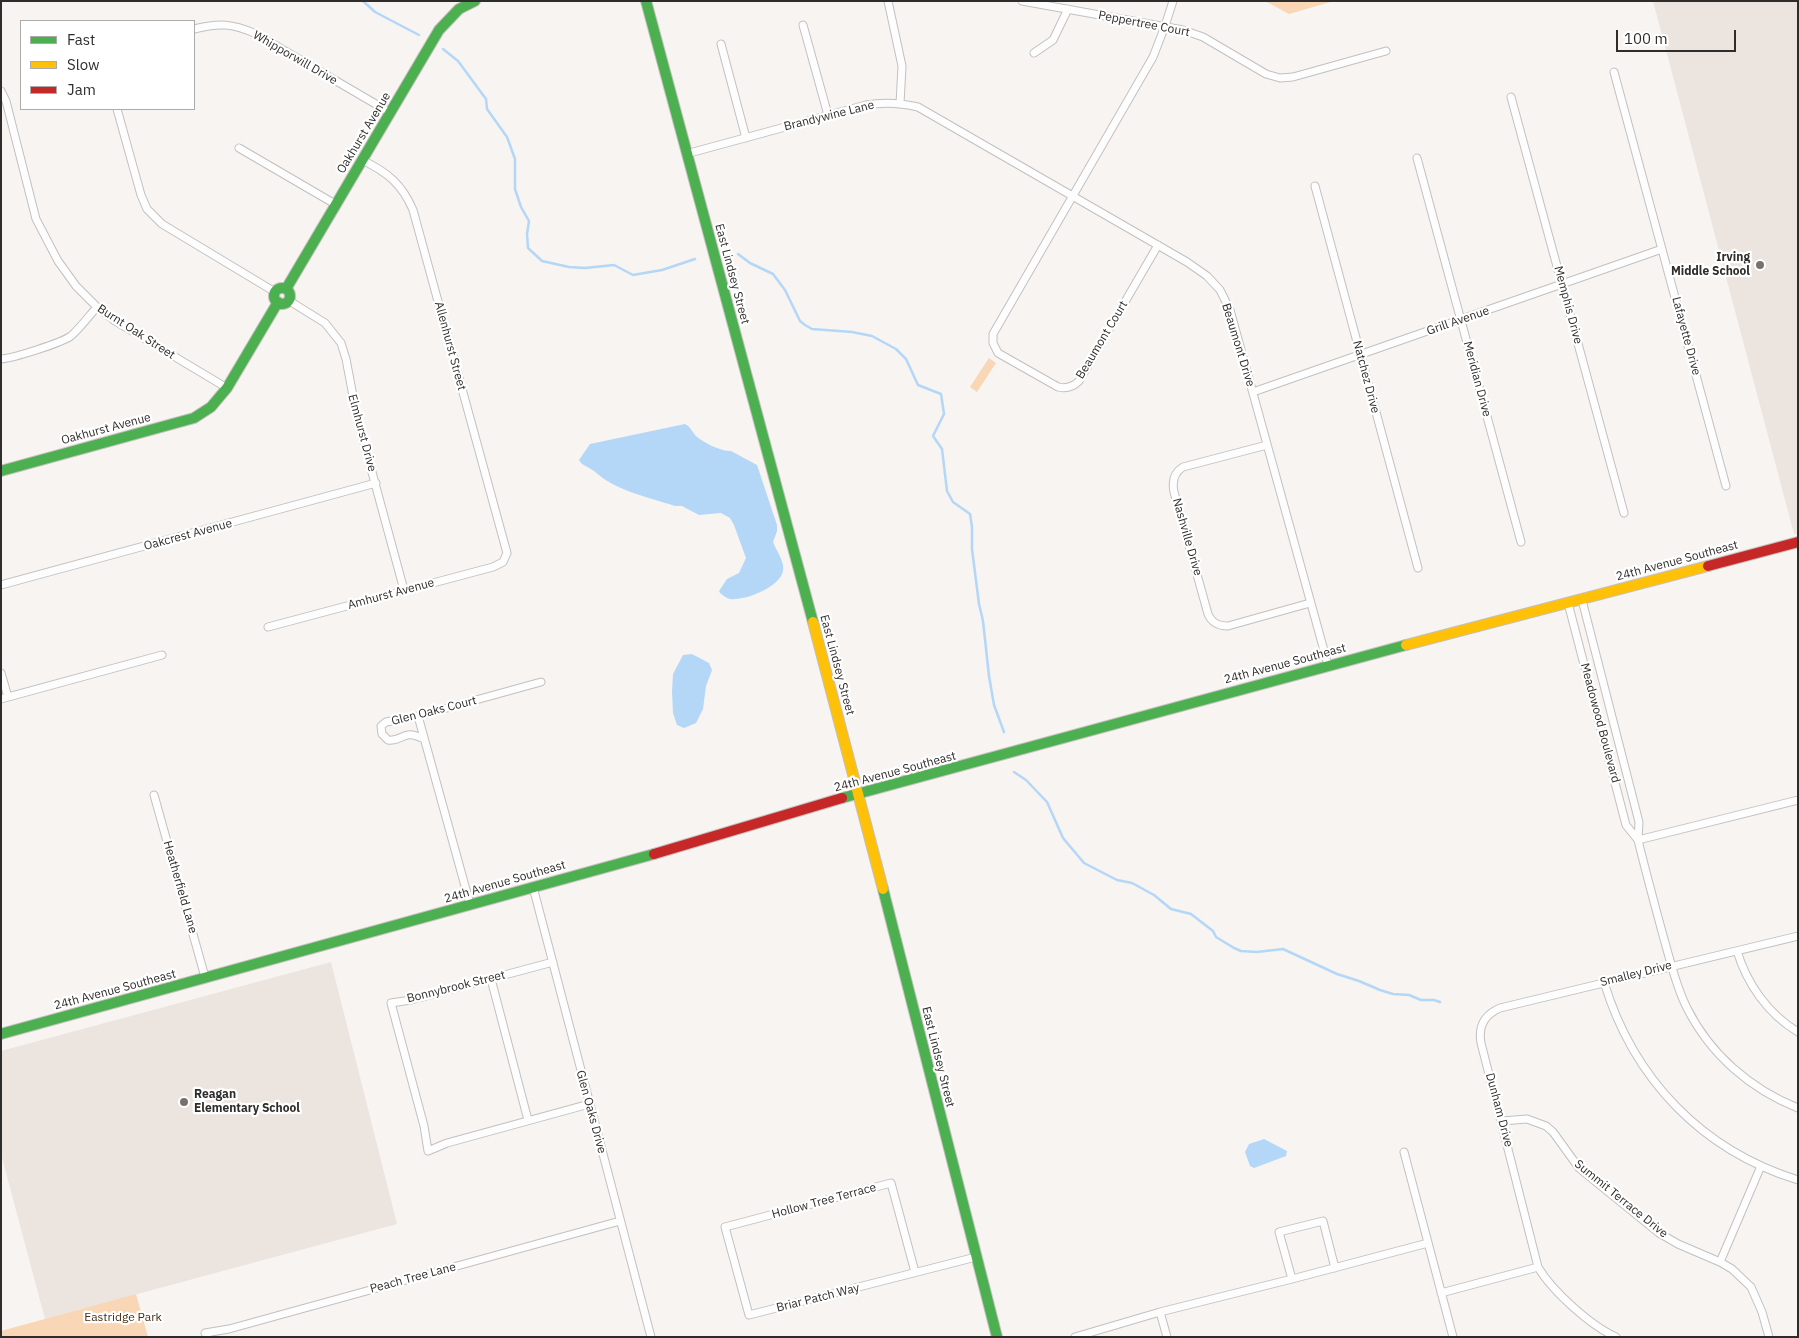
<!DOCTYPE html>
<style>
body{margin:0}
#map{position:relative;width:1799px;height:1338px;overflow:hidden;background:#f7f4f1;font-family:"IBM Plex Sans",sans-serif}
canvas{display:block}
.frame{position:absolute;inset:0;border:2px solid #2f2d2b;pointer-events:none}
.legend{position:absolute;left:20px;top:20px;width:175px;height:90px;box-sizing:border-box;background:#fff;border:1px solid #acabaa;margin:0;padding:6px 9px;list-style:none;font-size:15px;color:#2f2d2b}
.legend li{display:flex;align-items:center;gap:10px;height:25px}
.legend b{width:25px;border:1px solid #acabaa}
.scale{position:absolute;left:1616px;top:30px;width:120px;height:22px;box-sizing:border-box;border:2px solid #2f2d2b;border-top:0;padding-left:6px;font-size:15px;line-height:18px;white-space:nowrap;color:#2f2d2b;-webkit-text-stroke:4px #fff;paint-order:stroke}
</style>
<div id="map">
<canvas width="1799" height="1338"></canvas>
<div class="frame"></div>
<ul class="legend">
<li><b style="height:6px;background:#4caf50"></b>Fast</li>
<li><b style="height:6px;background:#ffc107"></b>Slow</li>
<li><b style="height:6px;background:#c62828"></b>Jam</li>
</ul>
<div class="scale">100 m</div>
</div>
<script>
const ctx = document.querySelector('canvas').getContext('2d');
ctx.lineJoin = 'round';
function fill(path, color) { ctx.fillStyle = color; ctx.fill(path, 'evenodd'); }
function strokePath(path, color, width, dash) { ctx.strokeStyle = color; ctx.lineWidth = width; ctx.lineCap = dash ? 'butt' : 'round'; ctx.setLineDash(dash || []); ctx.stroke(path); }
function write(font, color, halo, rows, align = 'center') {
  ctx.font = font + ' "IBM Plex Sans",sans-serif'; ctx.lineWidth = 4.5; ctx.setLineDash([]); ctx.textBaseline = 'middle'; ctx.strokeStyle = halo; ctx.fillStyle = color; for (const [text, x, y, turn = 0] of rows) {
    ctx.save(); ctx.translate(x, y); ctx.rotate((+turn || 0) * Math.PI / 180); ctx.textAlign = isNaN(turn) ? turn : align; if (halo) ctx.strokeText(text, 0, 0); ctx.fillText(text, 0, 0); ctx.restore();
  }
}
const built = new Path2D(`
 M1653,1H1798V534H1794Z
 M331,962L397,1224L45,1319L1,1154V1051Z`);
const green = new Path2D(`
 M1265,1H1334L1289,14Z
 M989,358L996,363L977,392L970,387Z
 M136,1294L148,1337H1V1331Z`);
const water = new Path2D(`
 M685,424C691,427 692,432 696,436C704,443 720,451 731,451L757,465L777,525V531L773,542C776,550 785,562 783,571C780,587 745,601 730,599C726,598 723,595 720,593L719,591L727,579L739,573L746,558L734,525L730,518L721,513L699,515L682,506H675C648,497 616,491 594,471C589,467 582,466 579,460L590,444Z
 M692,654L709,663L712,670L706,686L703,709L696,723L684,728L677,725L673,713L672,692L673,674L683,655Z
 M1264,1139L1287,1151L1286,1156L1254,1168L1250,1166L1245,1152L1249,1144Z`);
const stream = new Path2D(`
 M363,1L375,12L419,35
 M443,49L458,61L486,99L487,109L507,137L515,159V189L521,207L529,221L527,234L528,248L542,261L569,267L585,268L614,265L633,275L662,270L695,259
 M738,254L750,263L773,274L785,290L800,321L805,325L812,329L852,332L872,336L896,349L906,359L918,385L941,394L944,414L933,436L942,449L947,491L953,502L970,514L972,527V549L979,604L983,621L989,676L994,705L1004,732
 M1014,772L1026,780L1047,802L1063,838L1084,863L1117,880L1132,883L1154,895L1171,909L1191,914L1213,931L1216,937L1234,948L1241,951L1257,952L1283,949L1337,974L1359,981L1380,990L1393,994L1409,995L1421,1000H1434L1440,1002`);
const street = new Path2D(`
 M888,1L902,66L900,104
 M1022,1L1183,30L1203,37L1266,74L1280,78L1293,77L1386,51
 M803,25L828,115
 M194,29C219,23 232,23 256,34L391,113
 M721,44L746,138
 M1034,53L1053,40L1068,9
 M1614,72L1726,486
 M1,91L6,101L36,219L58,261L76,286L97,307L115,321L227,388
 M1511,97L1624,513
 M117,109L141,195L147,209L162,224L275,292
 M239,148L335,204
 M686,154L866,105C883,102 901,103 918,107L1187,262L1207,276L1220,290L1230,310L1328,665
 M1417,158L1521,542
 M1315,186L1418,568
 M1158,245L1079,381C1073,387 1066,389 1058,387L998,353L993,343V334L1153,57L1165,26L1173,1
 M288,300L325,323L341,343L346,359L357,417L404,590
 M1,359C14,358 61,343 71,336C80,328 89,316 97,307
 M1253,392L1662,249
 M1267,445L1183,467C1173,473 1172,482 1174,492L1208,614C1212,623 1218,626 1228,626L1310,603
 M1,585L376,483
 M1582,600L1639,822L1638,840C1646,873 1655,906 1664,939C1671,963 1676,987 1687,1008C1710,1054 1750,1089 1798,1108
 M1568,603L1626,825L1638,840
 M268,627L493,567L503,562L507,553L413,210C402,184 387,172 362,160
 M1,673L8,697
 M1,699L162,655
 M418,716L470,904
 M424,739C402,728 404,742 388,740L382,734L381,726L386,722L418,716L541,682
 M154,795L205,977
 M1638,840L1798,800
 M533,887L651,1337
 M1737,951C1747,984 1768,1014 1798,1032
 M553,962L411,1000L391,1003L424,1126L428,1151L447,1143L589,1104
 M491,979L528,1120
 M1604,982C1633,1078 1701,1150 1798,1180
 M1502,1121L1527,1119L1546,1126L1553,1132L1579,1168L1659,1233L1678,1244L1720,1262L1732,1269L1751,1287L1762,1312L1769,1337
 M1404,1152L1453,1337
 M1720,1262L1761,1166
 M915,1272L891,1183L725,1227L749,1315L976,1257
 M1292,1279L1279,1232L1323,1221L1335,1268
 M1441,1293L1538,1267
 M1160,1312L1167,1337
 M208,1337L205,1333L229,1329L620,1221
 M1075,1337L1160,1312L1292,1279L1428,1243
 M1616,1337C1591,1326 1552,1291 1538,1267L1481,1043C1478,1026 1484,1015 1500,1008L1798,936`);
const fast = new Path2D(`
 M646,1L813,622
 M274 296a8 8 0 1 1 16 0a8 8 0 1 1-16 0Z
 M286,289L439,30L459,9L475,1
 M1,471L194,418L211,407L227,388L278,302
 M842,798L1406,645
 M883,889L997,1337
 M1,1034L654,854`);
const slow = new Path2D(`
 M813,622L883,889
 M1406,645L1708,566`);
const jam = new Path2D(`
 M1708,566L1798,542
 M654,854L842,798`);
const markers = [
 [1760,265,5,"#757370"],
 [184,1102,5,"#757370"]
];
const streetNames = [
 ["Peppertree Court",1144,24,11],
 ["Whipporwill Drive",295,58,30],
 ["Brandywine Lane",829,116,-14],
 ["Oakhurst Avenue",364,133,-59],
 ["East Lindsey Street",732,274,75],
 ["Memphis Drive",1568,305,75],
 ["Grill Avenue",1458,321,-19],
 ["Burnt Oak Street",136,332,33],
 ["Lafayette Drive",1686,336,75],
 ["Beaumont Court",1102,340,-59],
 ["Beaumont Drive",1238,345,73],
 ["Allenhurst Street",450,346,75],
 ["Natchez Drive",1366,377,75],
 ["Meridian Drive",1477,379,75],
 ["Oakhurst Avenue",106,429,-15],
 ["Elmhurst Drive",362,433,75],
 ["Oakcrest Avenue",188,535,-15],
 ["Nashville Drive",1187,537,74],
 ["24th Avenue Southeast",1677,561,-15],
 ["Amhurst Avenue",391,594,-15],
 ["24th Avenue Southeast",1285,664,-15],
 ["East Lindsey Street",837,665,75],
 ["Glen Oaks Court",434,711,-14],
 ["Meadowood Boulevard",1600,723,75],
 ["24th Avenue Southeast",895,772,-15],
 ["24th Avenue Southeast",505,882,-16],
 ["Heatherfield Lane",180,887,74],
 ["Smalley Drive",1636,974,-14],
 ["Bonnybrook Street",456,987,-14],
 ["24th Avenue Southeast",115,990,-15],
 ["East Lindsey Street",938,1057,76],
 ["Dunham Drive",1499,1110,75],
 ["Glen Oaks Drive",591,1112,75],
 ["Summit Terrace Drive",1621,1199,39],
 ["Hollow Tree Terrace",824,1201,-15],
 ["Peach Tree Lane",413,1278,-15],
 ["Briar Patch Way",818,1298,-14]
];
const poiNames = [
 ["Irving",1750,258],
 ["Middle School",1750,272],
 ["Reagan",194,1095,"left"],
 ["Elementary School",194,1109,"left"]
];
const parkNames = [
 ["Eastridge Park",123,1318]
];
fill(built, '#ece5df');
fill(green, '#f8d6b6');
fill(water, '#b4d7f8');
strokePath(stream, '#b4d7f8', 2.5);
strokePath(street, '#c3c0be', 9);
strokePath(fast, '#c3c0be', 12);
strokePath(slow, '#c3c0be', 12);
strokePath(jam, '#c3c0be', 12);
strokePath(street, '#fefdfd', 7);
strokePath(fast, '#4caf50', 10);
strokePath(slow, '#ffc107', 10);
strokePath(jam, '#c62828', 10);
for (const [x, y, r, color] of markers) { const dot = new Path2D(); dot.arc(x, y, r, 0, 2 * Math.PI); ctx.fillStyle = color; ctx.fill(dot); strokePath(dot, '#fff', 2); }
write('12px', '#2f2d2b', '#fff', streetNames);
write('bold 12px', '#2f2d2b', '#fff', poiNames, 'right');
write('12px', '#482e13', '#fff', parkNames);
</script>
